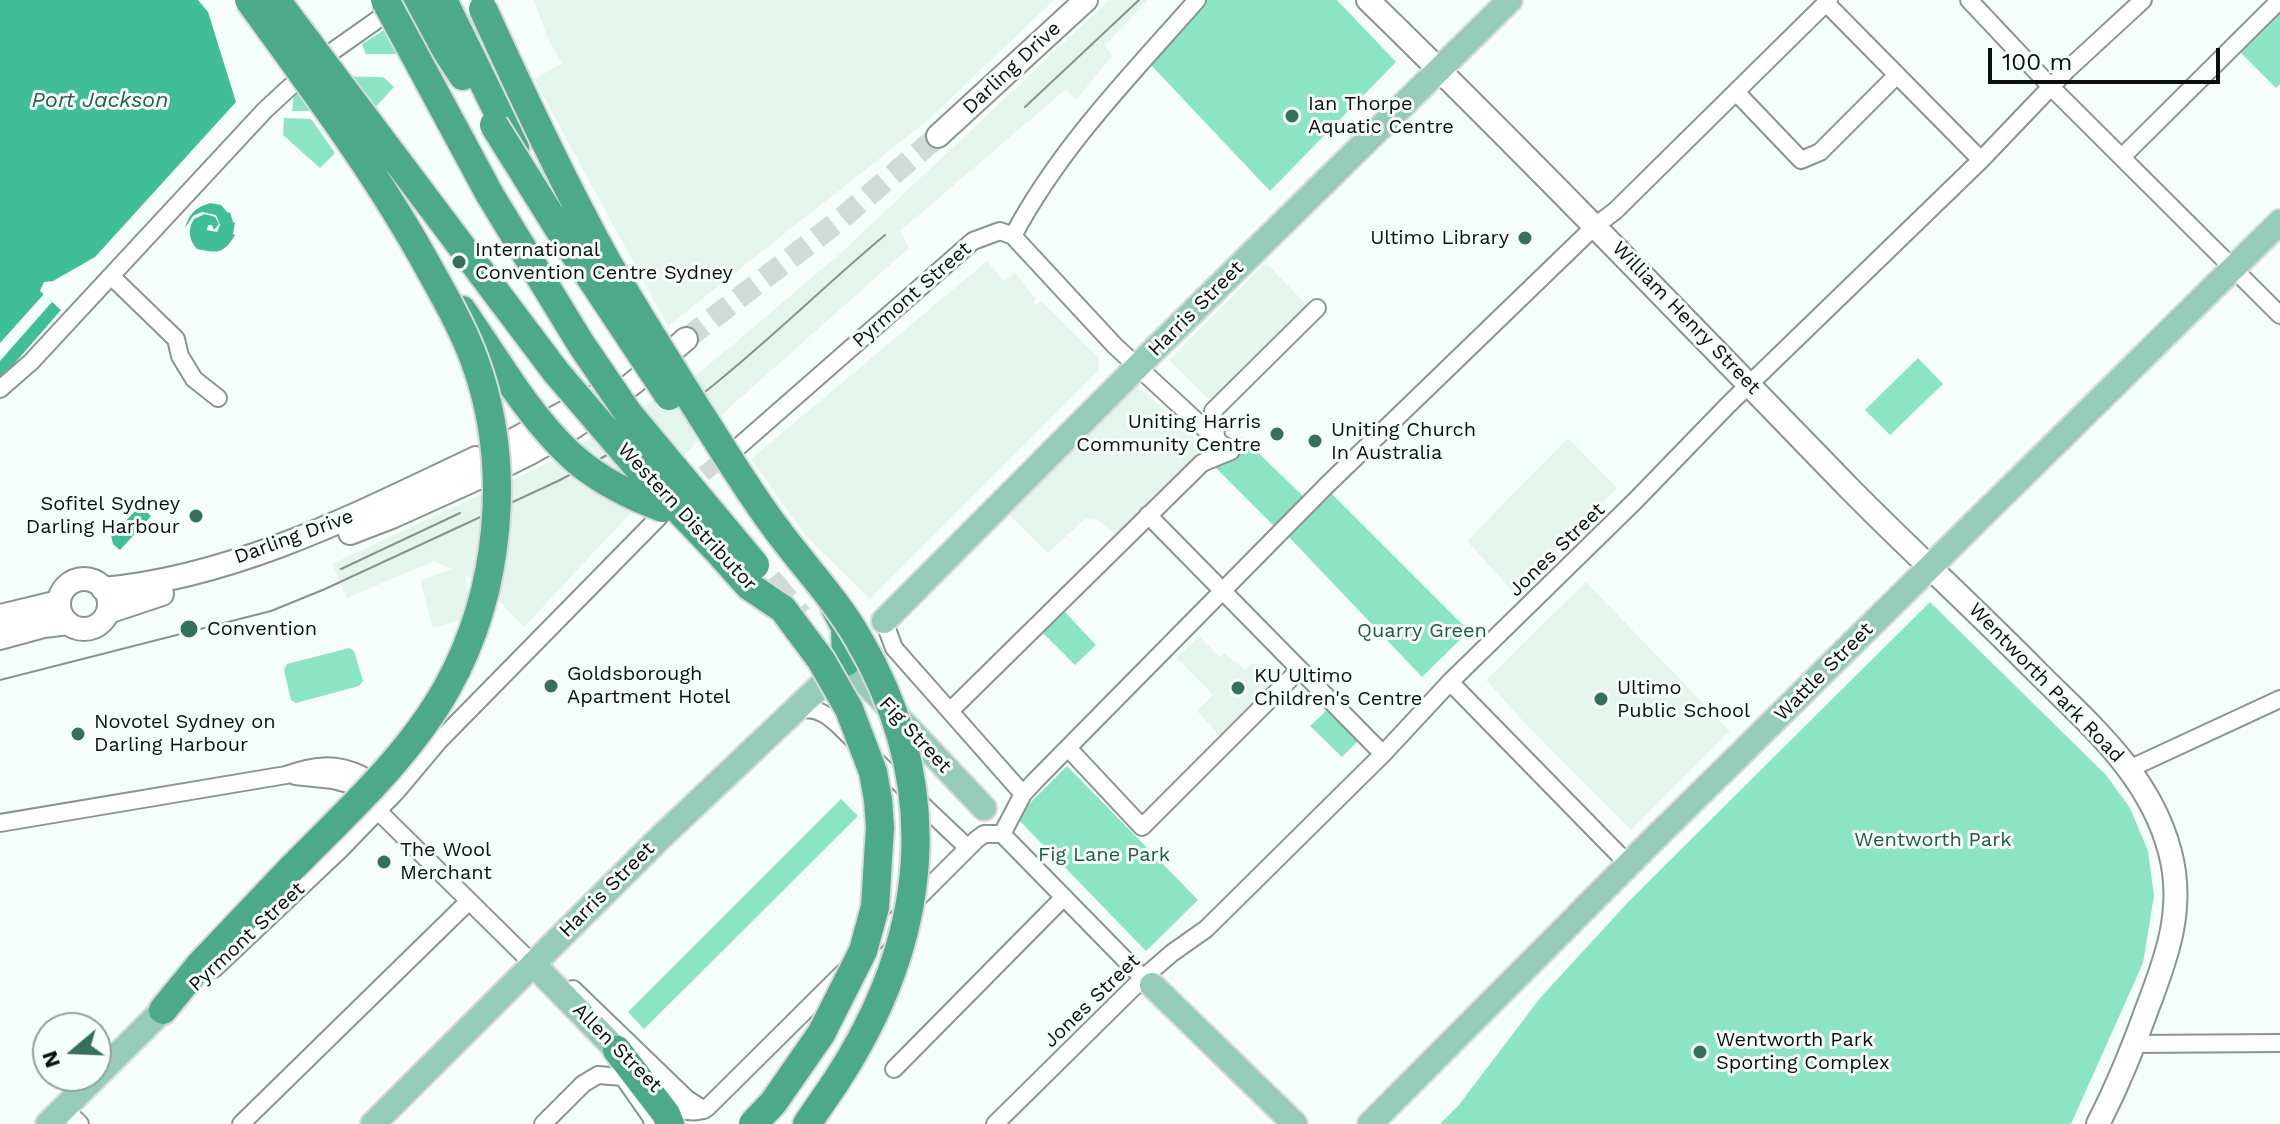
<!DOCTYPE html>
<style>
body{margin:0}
#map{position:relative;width:2280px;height:1124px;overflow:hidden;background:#f5fefa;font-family:"Work Sans",sans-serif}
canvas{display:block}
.north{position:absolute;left:32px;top:1012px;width:80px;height:80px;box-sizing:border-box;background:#f5fefa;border:2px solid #989e9c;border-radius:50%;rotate:251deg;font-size:22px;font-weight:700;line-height:32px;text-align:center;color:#0c0f0e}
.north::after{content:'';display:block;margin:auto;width:28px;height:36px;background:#34705b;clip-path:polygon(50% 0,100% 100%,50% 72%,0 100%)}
.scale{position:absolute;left:1988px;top:48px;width:232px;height:36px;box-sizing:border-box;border:4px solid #0c0f0e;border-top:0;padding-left:10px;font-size:24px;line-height:28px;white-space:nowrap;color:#0c0f0e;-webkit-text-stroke:6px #f5fefa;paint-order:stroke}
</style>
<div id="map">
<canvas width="2280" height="1124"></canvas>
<div class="north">N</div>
<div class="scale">100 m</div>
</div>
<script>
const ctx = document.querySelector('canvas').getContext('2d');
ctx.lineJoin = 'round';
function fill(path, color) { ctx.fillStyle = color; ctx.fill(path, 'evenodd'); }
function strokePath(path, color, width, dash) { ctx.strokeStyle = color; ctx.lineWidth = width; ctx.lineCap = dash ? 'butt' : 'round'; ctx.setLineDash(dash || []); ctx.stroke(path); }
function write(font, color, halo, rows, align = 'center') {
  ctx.font = font + ' "Work Sans",sans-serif'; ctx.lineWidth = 6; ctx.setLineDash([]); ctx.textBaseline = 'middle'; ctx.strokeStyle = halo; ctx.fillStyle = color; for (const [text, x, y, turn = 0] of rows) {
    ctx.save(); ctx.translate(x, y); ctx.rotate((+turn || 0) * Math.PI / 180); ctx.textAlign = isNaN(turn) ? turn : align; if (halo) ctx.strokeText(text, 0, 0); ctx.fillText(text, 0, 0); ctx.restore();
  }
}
const built = new Path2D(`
 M534,0H1054L928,120L668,326L534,79L562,64L547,36Z
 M1109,0H1148L1105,45L1112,56L1076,100L1066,89L900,231L909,248L728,409L524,627L483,584L465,575L473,617L433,628L421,584L424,579L452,569L434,561L347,598L332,564L552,461L698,374L842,252Z
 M987,261L1004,281L1015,273L1036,299L1034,302L1036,305L1041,301L1099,358L1098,371L870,599L806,536L751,459Z
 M1266,263L1309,307L1213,404L1169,360Z
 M1137,385L1206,448L1119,537L1098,520L1085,519L1048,553L1008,514Z
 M1568,438L1617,488L1513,592L1467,541Z
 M1586,582L1730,731L1631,830L1524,722L1486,680Z
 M1199,636L1220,657L1224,653L1245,670L1253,663L1274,684L1220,736L1197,711L1213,695L1177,658Z`);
const green = new Path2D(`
 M1206,0H1337L1396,62L1270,191L1151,65Z
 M2280,13V84L2276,88L2240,52Z
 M392,25L405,54H366L362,44Z
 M316,76L383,77L394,87L372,111H292L294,95Z
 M284,118L311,119L335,153L320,168L283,135Z
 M1918,358L1943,384L1890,435L1865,410Z
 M1242,437L1304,497L1274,526L1214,466Z
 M1332,494L1469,631L1422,677L1289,537Z
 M1930,602L2106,775L2130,808L2148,851L2154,896L2143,963L2071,1124H1440L1458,1106L1541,997L1631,899Z
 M1065,612L1096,645L1075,665L1043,633Z
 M349,648L354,651L363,681L359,686L296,703L291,700L284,670L287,664Z
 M1329,708L1360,739L1342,757L1310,726Z
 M1067,766L1198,900L1146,951L1016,817Z
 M841,799L858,816L644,1029L628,1012Z`);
const water = new Path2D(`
 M0,0H198L208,12L236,102L95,257L53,281L44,282L40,291L61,310L0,380Z
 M210,203L221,205L228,213L230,212L233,222L235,223L233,234L235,235C223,255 217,253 197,249C189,240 187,230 194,219L205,214L215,217L219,224L214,230L212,225H208L207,230L217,232L220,225L216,215L202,212L193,216L185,228C190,212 196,208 210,203Z
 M140,506L151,516L120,550L113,544L110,531L119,528Z`);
const pier = new Path2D(`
 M44,294L52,302L0,361V343Z`);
const streetTunnel = new Path2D(`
 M685,489L732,451`);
const secondaryTunnel = new Path2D(`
 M686,339L841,219L938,136`);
const highwayTunnel = new Path2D(`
 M741,548L799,617`);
const street = new Path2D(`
 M1969,0L2051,87L2280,315
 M1826,3L1981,160
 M1736,92L1801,160L1820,152L1897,75
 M2122,157L2280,0
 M1013,236C1060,147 1131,75 1197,0
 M111,276L176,339L180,356L194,379L218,398
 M0,389L31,362L265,110L316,63L394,8
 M1216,436L1213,411L1317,308
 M737,448L973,241L1000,231L1013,236L1115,346L1229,451
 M1148,515L1383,754
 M884,621L894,648L1023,794
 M1450,682L1629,865
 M951,710L1202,463L1231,451L1225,446
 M795,711C823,703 837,725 856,742
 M1068,748L1142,827L1298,671
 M873,758L968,848
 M2129,769L2280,699
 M295,776L333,780L352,785
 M372,805L533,964
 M0,823L286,775C314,765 335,762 362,775
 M1002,834L1023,794L1036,780L1327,485L1595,226L1615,211L1829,0
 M1002,834L1143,978
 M867,949L976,840L984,834H1002
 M214,969L340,850L396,792L438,742L660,516
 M573,989L687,1099L704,1110
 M2134,1044L2280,1043
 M894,1069L1064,897
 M663,1095C677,1108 688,1117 707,1108L845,971
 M64,1108L80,1124
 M241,1124L469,901
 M543,1124L583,1084L598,1075L623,1077L651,1117L653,1124
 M995,1124L1143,978L1172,953L1206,929L1383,754L1450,682L1635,501L1729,404L1981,160L2067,70L2143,0`);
const secondary = new Path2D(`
 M1368,0C1531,159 1689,323 1848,487C1910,550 1975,609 2037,672C2091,726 2150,775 2170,852C2185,908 2167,957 2147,1009C2133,1048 2117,1087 2098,1124
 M938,136L1086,0
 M504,445L594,397
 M506,465C577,432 627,389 686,339
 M350,533L394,516L478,478
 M59 604a25 25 0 1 1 50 0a25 25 0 1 1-50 0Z
 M103,589C235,577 358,514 476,458
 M108,612L162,594
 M0,616L59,602
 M0,638L44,626L68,623`);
const primary = new Path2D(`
 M884,621L1155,349L1510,0
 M533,964L617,1050
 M1152,985L1295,1124
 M48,1124L163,1010
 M373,1124L661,837L846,662L984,808
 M1370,1124L1648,845L2280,222`);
const highway = new Path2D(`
 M413,0L463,76
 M443,0L515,147
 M462,310L515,389
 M835,608L845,627L846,662
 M163,1010L199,966L293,867
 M617,1050L666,1114L670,1124
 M807,1124L835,1083`);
const tram = new Path2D(`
 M1025,107L1139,0
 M706,391C768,342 824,286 885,235
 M341,569L460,513
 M0,680L271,611L325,589L558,481L609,454`);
const highwayBridge = new Path2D(`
 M249,0C313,88 379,176 431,272C447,300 463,329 474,359C513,464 501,591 447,688C409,756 347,812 293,867
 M276,0L556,372L634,463L717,550L749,586L783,609L821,660L849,709L873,772L878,800L880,827L875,907L863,951L821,1034L773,1103L753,1124
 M385,0L490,195L581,344L628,413L755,565
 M483,9C522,94 561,178 606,260C636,312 669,364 701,415C726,454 750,494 778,531C804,566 836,600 858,638C946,788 929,940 835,1083
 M494,125L572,250L669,396
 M515,389C559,451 590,481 663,508`);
const markers = [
 [1292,116,8,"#34705b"],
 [1525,238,8,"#34705b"],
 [459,262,8,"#34705b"],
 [1277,434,8,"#34705b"],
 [1315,441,8,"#34705b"],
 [196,516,8,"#34705b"],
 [189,629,10,"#34705b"],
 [551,686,8,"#34705b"],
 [1238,688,8,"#34705b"],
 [1601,699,8,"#34705b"],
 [78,734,8,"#34705b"],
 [384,862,8,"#34705b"],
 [1700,1052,8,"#34705b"]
];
const streetNames = [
 ["Darling Drive",1012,68,-43],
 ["Pyrmont Street",912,295,-41],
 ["Harris Street",1196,309,-45],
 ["William Henry Street",1686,318,46],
 ["Western Distributor",687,517,47],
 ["Darling Drive",294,537,-20],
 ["Jones Street",1557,550,-44],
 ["Wattle Street",1824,672,-45],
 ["Wentworth Park Road",2046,683,46],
 ["Fig Street",915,735,47],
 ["Harris Street",607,890,-45],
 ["Pyrmont Street",247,937,-43],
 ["Jones Street",1092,1001,-44],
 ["Allen Street",617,1048,45]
];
const poiNames = [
 ["Ian Thorpe",1308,104],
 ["Aquatic Centre",1308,127],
 ["Ultimo Library",1509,238,"right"],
 ["International",475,250],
 ["Convention Centre Sydney",475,273],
 ["Uniting Harris",1261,422,"right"],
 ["Community Centre",1261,445,"right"],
 ["Uniting Church",1331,430],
 ["In Australia",1331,453],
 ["Sofitel Sydney",180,504,"right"],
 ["Darling Harbour",180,527,"right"],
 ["Convention",207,629],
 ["Goldsborough",567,674],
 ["Apartment Hotel",567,697],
 ["KU Ultimo",1254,676],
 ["Children's Centre",1254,699],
 ["Ultimo",1617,688],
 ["Public School",1617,711],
 ["Novotel Sydney on",94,722],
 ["Darling Harbour",94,745],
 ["The Wool",400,850],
 ["Merchant",400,873],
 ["Wentworth Park",1716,1040],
 ["Sporting Complex",1716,1063]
];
const parkNames = [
 ["Quarry Green",1422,631],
 ["Wentworth Park",1933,840],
 ["Fig Lane Park",1104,855]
];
const waterNames = [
 ["Port Jackson",100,101]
];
fill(built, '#e4f5ed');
fill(green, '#8be5c4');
fill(water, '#40be97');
fill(pier, '#f5fefa');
strokePath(streetTunnel, '#d2dad7', 16, [16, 8]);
strokePath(secondaryTunnel, '#d2dad7', 22, [22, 11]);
strokePath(highwayTunnel, '#d2dad7', 28, [28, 14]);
strokePath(street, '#8c9490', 20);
strokePath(secondary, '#8c9490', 26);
strokePath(primary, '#d8d9d8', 28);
strokePath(highway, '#d8d9d8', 32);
strokePath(street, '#fff', 16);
strokePath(secondary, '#fff', 22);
strokePath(primary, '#94ccb9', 24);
strokePath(highway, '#4caa8a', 28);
strokePath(tram, '#8a908e', 2);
strokePath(highwayBridge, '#d8d9d8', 32, []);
strokePath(highwayBridge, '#4caa8a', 28);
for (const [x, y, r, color] of markers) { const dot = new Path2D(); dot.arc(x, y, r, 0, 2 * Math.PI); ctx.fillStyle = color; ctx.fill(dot); strokePath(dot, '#f5fefa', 3); }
write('20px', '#0c0f0e', '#f5fefa', streetNames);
write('20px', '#0c0f0e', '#f5fefa', poiNames, 'left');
write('20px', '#255746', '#f5fefa', parkNames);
write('italic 22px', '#2b5d4b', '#f5fefa', waterNames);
</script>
